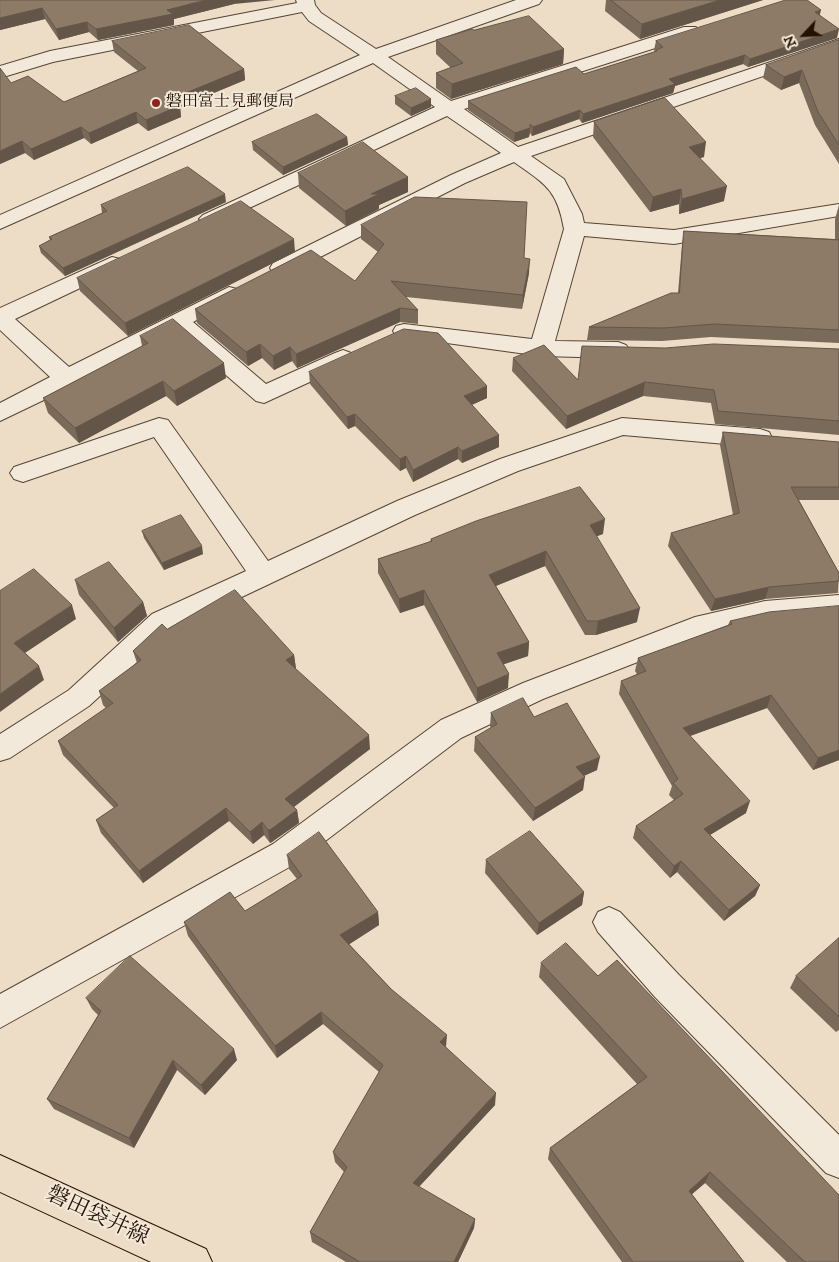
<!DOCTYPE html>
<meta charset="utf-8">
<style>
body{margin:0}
#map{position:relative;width:839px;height:1262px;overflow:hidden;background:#edddc6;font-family:"IM FELL DW Pica",serif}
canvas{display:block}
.north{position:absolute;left:779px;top:10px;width:50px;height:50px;-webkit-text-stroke:4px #f3e9da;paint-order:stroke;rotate:245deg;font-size:14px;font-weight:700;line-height:20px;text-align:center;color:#241102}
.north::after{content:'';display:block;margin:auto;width:18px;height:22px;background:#241102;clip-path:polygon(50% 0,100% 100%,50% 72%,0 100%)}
</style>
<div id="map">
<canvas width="839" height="1262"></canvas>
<div class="north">N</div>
</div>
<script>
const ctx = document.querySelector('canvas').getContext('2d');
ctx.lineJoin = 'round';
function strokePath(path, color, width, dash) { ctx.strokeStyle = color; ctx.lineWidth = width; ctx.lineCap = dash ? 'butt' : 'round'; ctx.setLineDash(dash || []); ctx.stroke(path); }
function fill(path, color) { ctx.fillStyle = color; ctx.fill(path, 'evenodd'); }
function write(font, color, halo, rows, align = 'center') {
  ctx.font = font + ' "IM FELL DW Pica","Noto Serif JP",serif'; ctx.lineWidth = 4; ctx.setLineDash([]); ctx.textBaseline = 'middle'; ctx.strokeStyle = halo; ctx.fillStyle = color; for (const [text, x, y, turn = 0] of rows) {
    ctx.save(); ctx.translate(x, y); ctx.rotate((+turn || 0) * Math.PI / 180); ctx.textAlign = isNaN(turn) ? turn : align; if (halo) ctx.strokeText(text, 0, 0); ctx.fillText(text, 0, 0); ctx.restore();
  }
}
const minor = new Path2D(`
 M296,0H314L315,5L321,13L376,49L516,0H542L539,4L388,57L451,101L684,27H696L699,31L696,35L464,109L518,147L839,39V50L531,156L564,179L582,214L584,223L674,230L839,204V216L674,244L584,236L555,341L618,342L626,345L630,350L626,355L618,358L541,356L396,336L393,331L396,326L404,324L532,339L564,229C557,189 545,184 514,162L465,183L289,273L281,275L273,273L270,268L273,263L451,175L501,153L447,116L217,223L210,225L203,223L199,219L203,215L435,107L373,63L0,229V215L360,55L309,21L302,12L53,62L0,78V66L50,51L297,3Z
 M112,257L120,259L123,264L120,269L15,319L69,367L229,287L237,289L240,294L237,299L193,322L266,384L335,353L343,350L351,353L355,358L351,363L264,403L256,401L175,331L75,385L0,421V403L50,377L0,330V308Z
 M159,418L168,420L268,561L397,501L500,459L622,418L760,429L769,432L772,438L769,444L760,447L623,435L518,471L415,515L172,630L89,706L10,758L0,761V734L69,690L152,614L246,571L154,437L23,482L14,479L10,473L14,467Z
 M839,595V617L765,623L699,638L543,699L461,738L295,864L0,1028V994L273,844L441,720L523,683L695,617L765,601Z
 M609,907L620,912L679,975L839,1135V1178L826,1173L655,997L598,932L593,922L598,912Z`);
const major = new Path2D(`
 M0,1155L206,1249L212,1262H151L0,1192Z`);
const wall = new Path2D(`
 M0,0L234,4L174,19V25L98,40L89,32L59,40L45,19L0,30Z
 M606,0H763L640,39L605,11Z
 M820,15L837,38L748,67L743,64L675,86L673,93L582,123L579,119L532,136L530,133L529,137L514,142L468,110V101L584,74L655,52L654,50L656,41Z
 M474,30L564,49L563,64L451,99L436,88V73L451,68L436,54V40Z
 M839,40V164L815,125L799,83L781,90L763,78L766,65Z
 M112,41L244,69L245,80L180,107L181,117L148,131L138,123L91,144L84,138L34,160L25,153L0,164L11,83L64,102L138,71L114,52Z
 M395,96L431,107L411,116L395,104Z
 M594,122L704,157L700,158L724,201L679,214V204L650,212L593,137Z
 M347,137L348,145L283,175L253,150L252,142Z
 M298,173L408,177V192L379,205V209L346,226L299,188Z
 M226,202L65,276L41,253L39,246L50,240L49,237L102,213L101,205Z
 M839,205V343L711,337L662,341L587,340L589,327L678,293L682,245L684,231L835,239V219Z
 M361,225L524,258L529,273L522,309L406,297L418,310V324L400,322L297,368L292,361L274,370L262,358L248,366L197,323L195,309L355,281L378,252L361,239Z
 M295,252L128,336L80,291L77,278Z
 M140,336L226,378L177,406L166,396L79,443L48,413L43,398L142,346Z
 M665,348L839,349V435L715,424L711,403L643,396L566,429L512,371L513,358L578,380Z
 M309,372L487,398L472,405L499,435V447L462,463L458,459L413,482L406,468L400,471L355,426L348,429L310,384Z
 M723,432L839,442V500H799L839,573L838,593L765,599L711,611L668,546L671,533L733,515L720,445Z
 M142,531L203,554L164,570L144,538Z
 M603,534L596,536L637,622L596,635H585L545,566L496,586L529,642L528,656L503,664L508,688L477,702L424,605L400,613L378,573V559L430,542L431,539Z
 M75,580L143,602L147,616L118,642L79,595Z
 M839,606V760L813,770L767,708L690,736L746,813L710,835L760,885L755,896L724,921L677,872L670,878L633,838L636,826L674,800L669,795L672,786L619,694L621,681L637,674L635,671L638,658L728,625L730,621Z
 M167,629L294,655L296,669L370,749L294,807L297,810L299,823L272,842L270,843L264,835L253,844L229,821L143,883L101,833L96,820L114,808L63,755L58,741L106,708L103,705L99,691L137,663L133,651Z
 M491,713L534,717L597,770L584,776L583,790L533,821L474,751L475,737L491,728L490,726Z
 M287,855L378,912L379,925L349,944L446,1047L495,1105L419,1187L475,1219L474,1228L458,1262H346L312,1242L310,1232L344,1172L335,1162L333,1152L379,1072L323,1024L277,1058L188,936L184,922L245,911L297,879L289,869Z
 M486,860L584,892L582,905L537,935L485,873Z
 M839,938V1030L836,1032L790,988L796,976Z
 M541,963L839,1262H787L705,1183L692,1194L744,1262H622L548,1159L550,1148L637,1084L539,977Z
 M86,998L237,1060L205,1095L177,1070L134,1148L54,1109L47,1099L98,1015L92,1009Z`);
const shadedWall = new Path2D(`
 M206,0H275L234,4L174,19V25L98,40L96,29Z
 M720,0H763L640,39L642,24Z
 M42,8L45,19L0,30V18Z
 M821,10L819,18L815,12Z
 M87,22L89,32L59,40L56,29Z
 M839,29L837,38L748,67L750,59Z
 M564,49L563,64L451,99L452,84Z
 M745,55L743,64L675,86L673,93L582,123L583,114L669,79Z
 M244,69L245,80L180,107L181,117L148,131L146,120L171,99Z
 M802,70L799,83L781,90L784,77Z
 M431,99V107L411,116V108Z
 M580,110L579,119L532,136L533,127Z
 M136,112L138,123L91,144L89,133Z
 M81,127L84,138L34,160L31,149Z
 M530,128L529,137L514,142L515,133Z
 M347,137L348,145L283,175V167Z
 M22,141L25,153L0,164V151Z
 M706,142L704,157L686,162L689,147Z
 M408,177V192L379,205V209L346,226L345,211L371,194Z
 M727,186L724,201L679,214L682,199Z
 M681,189L679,204L650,212L653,197Z
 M225,194L226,202L65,276L63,268Z
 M294,239L295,252L128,336L125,323Z
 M530,259L529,273L522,309L523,295Z
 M400,308V322L297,368L296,354Z
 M260,344L262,358L248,366L246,352Z
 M290,347L292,361L274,370L273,356Z
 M224,363L226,378L177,406L174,391Z
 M163,381L166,396L79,443L75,428Z
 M645,382L643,396L566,429L567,416Z
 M487,386V398L464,408V396Z
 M355,414V426L348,429L347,417Z
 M499,435V447L462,463V451Z
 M458,447V459L413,482V470Z
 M406,456V468L400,471V459Z
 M605,519L603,534L587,540L590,525Z
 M202,546L203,554L164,570L162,563Z
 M546,551L545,566L488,589L489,575Z
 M769,587L765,599L711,611L715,599Z
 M424,590V605L400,613L399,599Z
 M143,602L147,616L118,642L114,628Z
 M72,605L76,619L19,657L14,643Z
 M640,608L637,622L596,635L598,621Z
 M529,642L528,656L496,667L497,653Z
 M294,655L296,669L286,660Z
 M39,666L44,680L0,712V694Z
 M509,674L508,688L477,702V688Z
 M771,695L767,708L679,740L683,728Z
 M369,735L370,749L287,812L285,799Z
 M839,750V760L813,770L818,758Z
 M600,757L597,770L574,780L576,767Z
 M585,777L583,790L533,821L535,808Z
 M750,801L746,813L700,841L704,829Z
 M226,808L229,821L143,883L139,871Z
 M297,810L299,823L270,843L268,830Z
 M262,822L264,835L253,844L250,832Z
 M681,861L677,872L670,878L674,866Z
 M760,885L755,896L724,921L729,910Z
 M584,892L582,905L537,935L539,923Z
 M378,912L379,925L342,949L340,935Z
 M321,1012L323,1024L277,1058L275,1046Z
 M447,1035L446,1047L440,1042Z
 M234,1049L237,1060L205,1095L201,1085Z
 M173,1060L177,1070L134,1148L129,1138Z
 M496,1093L495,1105L413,1193V1183Z
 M710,1172L705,1183L684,1201L689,1191Z
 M475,1219L474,1228L458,1262H454Z`);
const building = new Path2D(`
 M0,0H206L167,10L173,14L96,29L87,22L56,29L42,8L0,18Z
 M611,0H720L642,24Z
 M786,0H807L821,10L815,12L839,29L750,59L745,55L669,79L675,84L583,114L580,110L533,127L530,124V128L515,133L468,101L576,67L584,74L657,51L656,50L663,47L656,41Z
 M529,16L564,49L452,84L436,73L463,63L436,40L472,29L474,30Z
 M189,25L244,69L171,99L179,106L146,120L136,112L89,133L81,127L31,149L22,141L0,151V68L11,83L28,76L64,102L146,68L112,41Z
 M839,40V145L818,112L802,70L784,77L766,65Z
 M416,88L431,99L411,108L395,96Z
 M665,98L706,142L689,147L727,186L682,199L681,189L653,197L594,122Z
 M317,114L347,137L283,167L252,142Z
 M363,142L408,177L371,194H379L345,211L298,173Z
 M188,167L225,194L63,268L39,246L52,239L49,237L107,211L101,205Z
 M415,197L527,202L524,258L530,259L523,295L391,281L418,310L400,308L296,354L290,347L273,356L260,344L246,352L195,309L311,250L355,281L384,244L361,225Z
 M241,201L294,239L125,323L77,278Z
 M684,231L839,240V330L714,324L664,328L589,327L671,293H679Z
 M173,319L224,363L174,391L163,381L75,428L43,398L148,343L140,336Z
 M404,329L438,333L487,386L464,396L499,435L462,451L458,447L413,470L406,456L400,459L355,414L347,417L309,372Z
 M714,344L839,349V421L718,411L714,390L645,382L567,416L513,358L544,345L578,380L582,346L665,348Z
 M723,432L839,442V487H791L839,573V581L769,587L715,599L671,533L739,513Z
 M580,487L605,519L590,525L640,608L598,621H587L546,551L489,575L529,642L497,653L509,674L477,688L424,590L399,599L378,559L432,541L431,539L476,521Z
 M181,515L202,546L162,563L142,531Z
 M109,562L143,602L114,628L75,580Z
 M34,569L72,605L14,643L39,666L0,694V591Z
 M235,590L294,655L286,660L369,735L285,799L297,810L270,830H268L262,822L250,832L226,808L139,871L96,820L118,805L58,741L113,703L99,691L141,660L133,651L162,624L167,629Z
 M839,606V750L818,758L771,695L683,728L750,801L704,829L760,885L729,910L681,861L674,866L636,826L683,794L673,783L678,779L621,681L646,671L638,658L732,624L730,621L769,612Z
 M523,698L534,717L567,703L600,757L576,767L585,777L535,808L475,737L497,724L491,713Z
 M530,831L584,892L539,923L486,860Z
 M319,832L378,912L340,935L391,989L447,1035L440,1042L496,1093L413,1183L475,1219L454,1262H360L310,1232L347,1167L333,1152L383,1065L321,1012L275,1046L184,922L230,892L245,911L302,876L287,855Z
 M839,938V1017L796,976Z
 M566,943L598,976L617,960L839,1195V1262H805L710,1172L689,1191L744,1262H633L550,1148L647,1077L541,963Z
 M130,956L234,1049L201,1085L173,1060L129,1138L47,1099L101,1011L86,998Z`);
const markers = [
 [156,103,5,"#8f2418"]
];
const farPoinames = [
 ["磐田富士見郵便局",166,103]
];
const nearStreetnames = [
 ["磐田袋井線",97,1217,25]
];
strokePath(minor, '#564433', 2);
strokePath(major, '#241102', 2);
fill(minor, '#f3e9da');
fill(major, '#edddc6');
fill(wall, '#796a59');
fill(shadedWall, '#635649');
fill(building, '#8d7b68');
strokePath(building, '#635649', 1);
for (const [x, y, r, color] of markers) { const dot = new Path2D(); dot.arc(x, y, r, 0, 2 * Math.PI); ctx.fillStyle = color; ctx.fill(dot); strokePath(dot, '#f3e9da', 2); }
write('16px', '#241102', '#f3e9da', farPoinames, 'left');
write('22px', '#241102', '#f3e9da', nearStreetnames);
</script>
